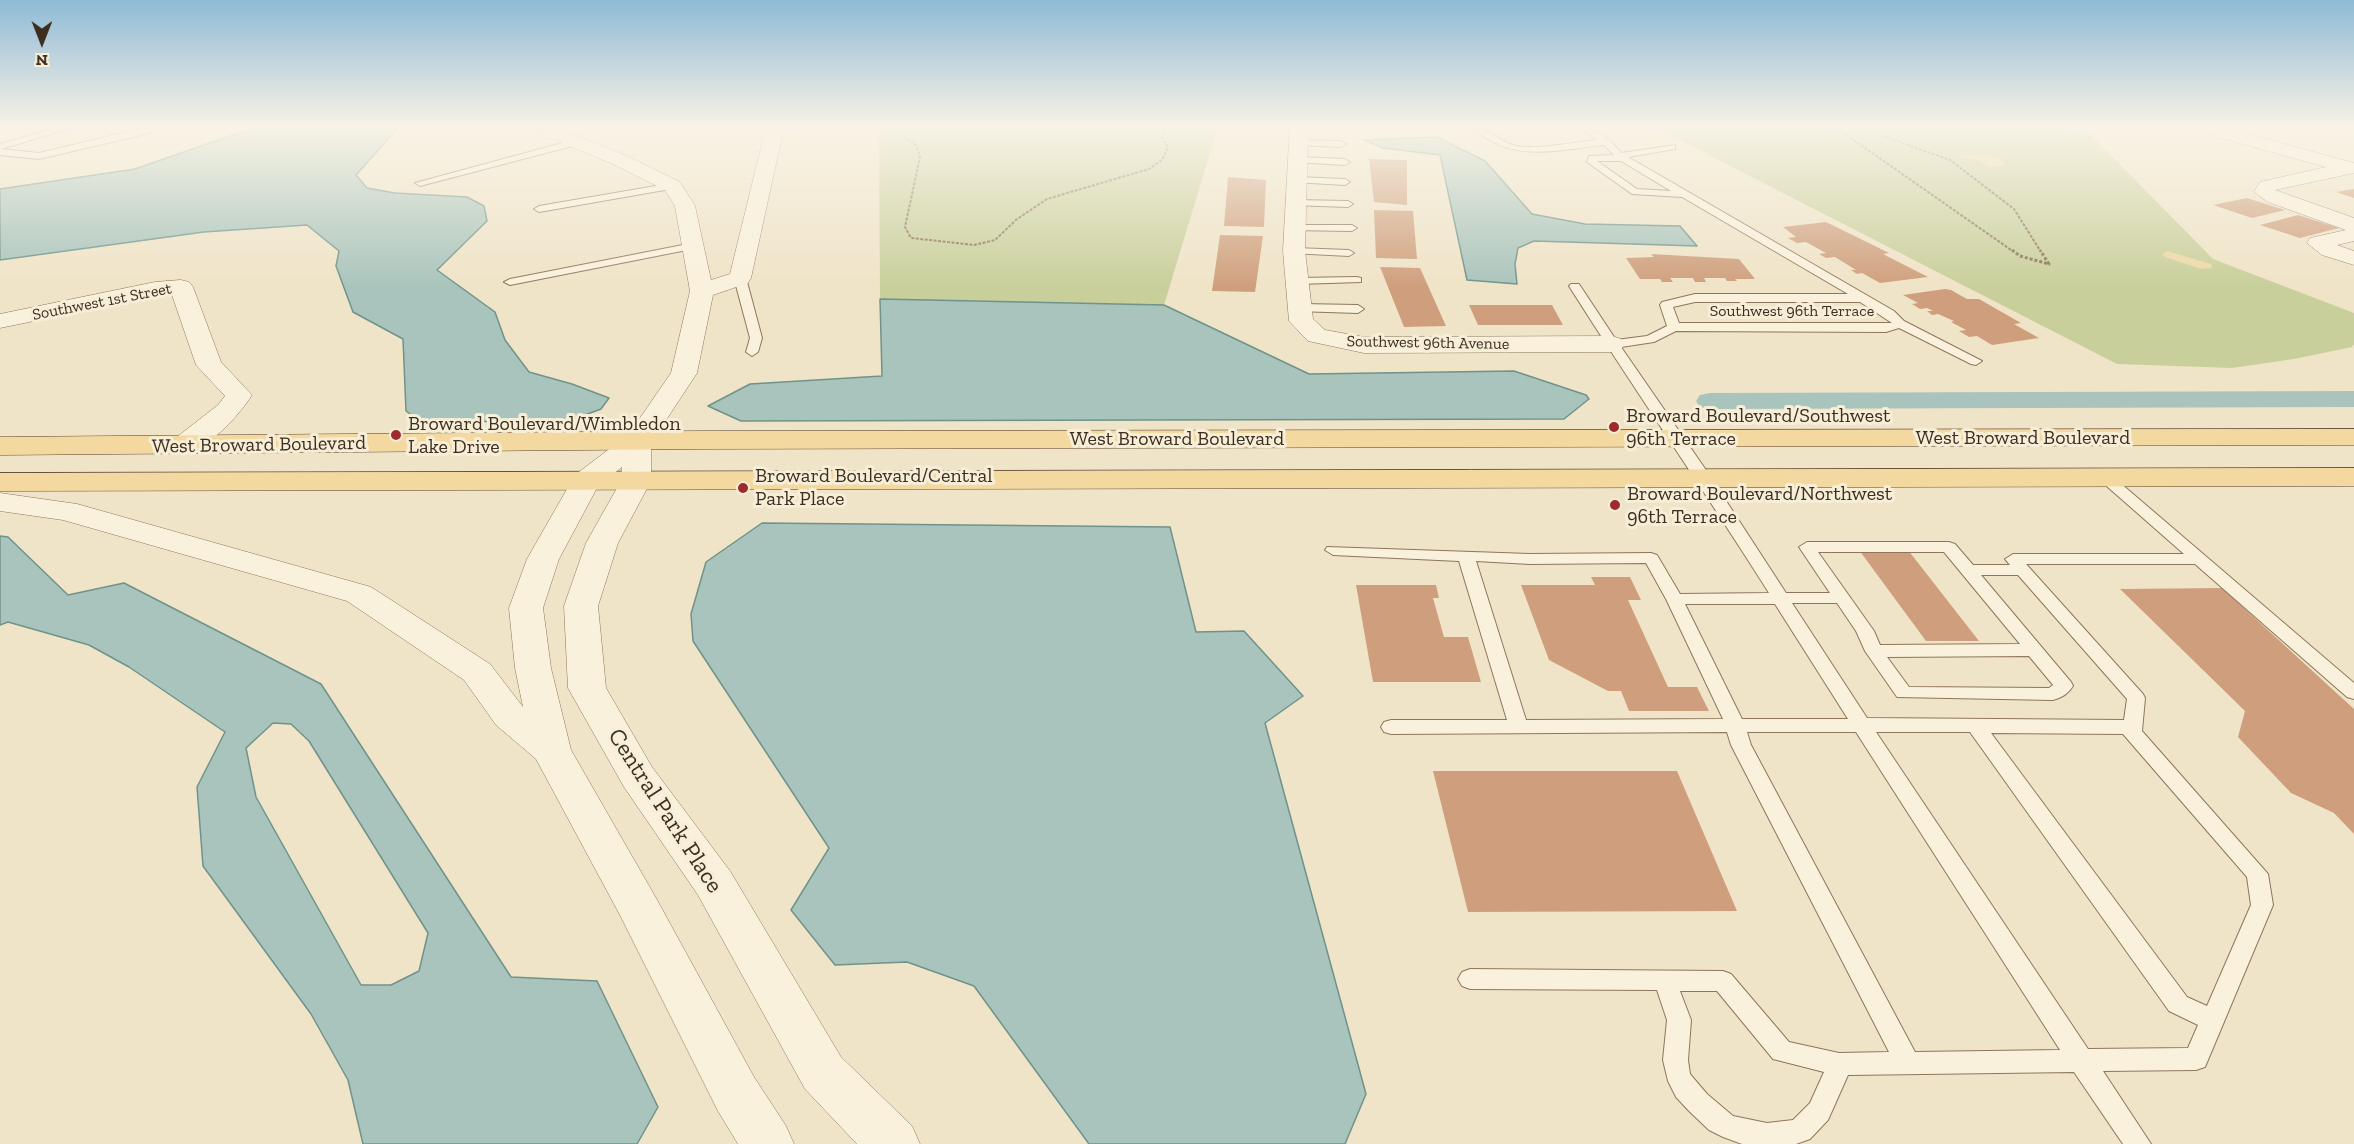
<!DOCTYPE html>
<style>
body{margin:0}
#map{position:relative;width:2354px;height:1144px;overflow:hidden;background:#f0e4c8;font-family:"Zilla Slab",serif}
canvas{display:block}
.north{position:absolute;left:12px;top:12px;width:60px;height:60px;-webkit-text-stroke:4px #f7eed8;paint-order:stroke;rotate:180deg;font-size:16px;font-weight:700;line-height:24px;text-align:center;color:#3d2e20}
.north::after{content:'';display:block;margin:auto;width:21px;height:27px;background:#3d2e20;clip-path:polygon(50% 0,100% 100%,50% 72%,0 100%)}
</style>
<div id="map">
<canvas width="2354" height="1144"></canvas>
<div class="north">N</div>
</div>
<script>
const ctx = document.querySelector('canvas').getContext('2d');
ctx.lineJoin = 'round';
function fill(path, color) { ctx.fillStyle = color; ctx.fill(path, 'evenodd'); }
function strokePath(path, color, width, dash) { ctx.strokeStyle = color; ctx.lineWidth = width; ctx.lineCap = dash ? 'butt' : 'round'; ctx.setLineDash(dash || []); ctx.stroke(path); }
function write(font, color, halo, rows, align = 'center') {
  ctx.font = font + ' "Zilla Slab",serif'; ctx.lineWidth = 6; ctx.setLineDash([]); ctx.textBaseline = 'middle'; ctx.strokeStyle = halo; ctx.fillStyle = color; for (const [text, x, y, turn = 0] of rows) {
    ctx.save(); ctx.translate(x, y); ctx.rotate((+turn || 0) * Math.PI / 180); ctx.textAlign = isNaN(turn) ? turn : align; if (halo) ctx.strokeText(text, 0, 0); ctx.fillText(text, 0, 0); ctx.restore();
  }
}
const green = new Path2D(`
 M879,127H1218L1164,305L880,299Z
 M1654,127H2058L2092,136L2213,259L2354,313V344L2352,347L2294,359L2232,368L2117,364Z`);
const sand = new Path2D(`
 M1961,155H1988L2003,160L2005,166L1988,167L1980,161L1961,157Z
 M2167,251L2211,264L2212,268L2201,269L2165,257L2162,255Z`);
const water = new Path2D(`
 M256,127H399L356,175L367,188L395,193L467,197L484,206L487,221L437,270L495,312L505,340L529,372L572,384L609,398L601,409L566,422L419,421L406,411L403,339L353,312L336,266L339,251L307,225L204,232L0,260V189L135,169Z
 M1437,137L1485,161L1532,214L1585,224L1680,226L1697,246L1534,241L1518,248L1515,264L1517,284L1467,280L1440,155L1383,148L1364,140Z
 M880,299L1164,305L1309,374L1514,371L1586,395L1589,399L1564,419L741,421L708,406L750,384L882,376Z
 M762,523L1170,527L1196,632L1244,631L1303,696L1265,723L1366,1094L1345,1144H1089L974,986L907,962L835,965L791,910L829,848L693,641L691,614L706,562Z
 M0,536L8,537L68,595L124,583L321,684L511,977L597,981L658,1107L637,1144H363L348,1080L311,1014L203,866L197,787L225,732L129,667L89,645L8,622L0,625ZM273,723L291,724L309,741L428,933L419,971L391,985H361L256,797L246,748Z`);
const canal = new Path2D(`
 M2354,391V407L1710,409L1700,407L1696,401L1700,395L1710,393Z`);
const building = new Path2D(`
 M1369,159L1407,160V205L1374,202Z
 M1228,177L1266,180L1264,227L1224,226Z
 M2354,189V198L2336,192Z
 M2247,198L2285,210L2252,218L2213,205Z
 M1374,210L1413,211L1417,259L1376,258Z
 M2298,215L2339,228L2300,238L2260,225Z
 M1826,222L1877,247L1889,253L1883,254L1928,277L1880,283L1862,273L1857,274L1851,270H1856L1835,257L1826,258L1819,254L1826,253L1806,242L1797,243L1788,238L1796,237L1783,227Z
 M1220,235L1263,236L1255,292L1212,291Z
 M1651,254L1739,259L1755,279H1735L1737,281H1727L1725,278H1704L1706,282H1695L1693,278H1670L1673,282H1662L1660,279H1640L1626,258L1654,257Z
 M1380,267L1420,268L1446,326L1404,327Z
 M1945,289L1951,290L1967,299H1979L2021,323L2014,324L2039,338L1992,345L1977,336L1969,337L1959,331L1966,330L1951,322L1954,321L1938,314L1932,315L1927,311H1933L1927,308L1920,309L1912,304L1918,303L1903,295Z
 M1469,305H1552L1563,325H1478Z
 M1859,550H1908L1979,641H1926Z
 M1591,577H1630L1641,600H1628L1668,687H1697L1709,711H1629L1621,691H1608L1549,660L1521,585H1595Z
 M1356,585H1436L1439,598H1433L1444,637H1468L1481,682H1373Z
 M2222,588L2354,709V834L2334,813L2291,793L2238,737L2245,711L2120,589Z
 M1433,771H1677L1737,911L1468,912Z`);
const pathFar1 = new Path2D(`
 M903,127L904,137L916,145L920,157L905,227L911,238L974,245L995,240L1017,219L1047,199L1149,169L1162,160L1168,147L1162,138L1168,127
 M1835,127L2014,252
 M1865,127L1883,136L1950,160L2014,209L2041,252`);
const path = new Path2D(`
 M2012,250L2020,256L2049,264L2040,250`);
const lane = new Path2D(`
 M60,127H74L1,149L39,153L148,127H158L150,133L39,159L0,155V144Z
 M1472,127C1489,127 1498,141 1513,145C1534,151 1574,142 1597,140L1577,127C1594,127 1611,139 1621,153L1675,145V149L1628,157L1894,311L1904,321L1982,361L1976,365L1971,364L1899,328L1886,332L1676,331L1654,342L1621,347L1708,473L1786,593H1830L1799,547L1807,542H1949L1955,544L1973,565H2010L2005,559L2013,554H2184L2102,482L2100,479L2107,475L2112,476L2354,683V699L2347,697L2195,564H2026L2143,694L2145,698L2142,731L2268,874L2273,905L2205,1067L2196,1070L2103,1071L2151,1144H2123L2074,1072L1848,1075L1828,1120L1810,1139L1796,1144H1742L1723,1137L1709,1130L1689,1111L1676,1097L1668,1081L1663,1060L1667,1020L1657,990L1470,989L1462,986L1458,979L1462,972L1470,969L1723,971L1731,974L1789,1042L1839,1053L1889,1052L1731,745L1727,732L1391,734L1384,732L1381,727L1384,722L1391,720H1507L1459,561L1333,555L1325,550L1327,547L1530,554L1651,553L1657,555L1680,594L1769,593C1704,490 1634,389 1569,286L1571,284H1579L1616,340L1647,336L1667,326L1660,305L1662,302L1695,294H1848L1682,197L1632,194L1587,162L1589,156L1614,155L1604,145C1556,150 1511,164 1472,127ZM1597,161H1621L1671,191L1637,189ZM1695,302H1860L1892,323H1679L1673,307ZM1818,552H1944L2020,644L1880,645L1874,631ZM1476,561L1530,564L1646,563L1666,599L1723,719L1526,720ZM1981,575H2018L2127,699L2124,720L1867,718L1792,603H1837L1856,631L1865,651L1897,697L2053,700C2061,698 2069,693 2073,686L2071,682ZM1685,604H1775L1848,719H1742ZM2029,656L2053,685L2049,688L1909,687L1887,657ZM1747,732H1856L2060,1050L1915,1052L1751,745ZM1876,732H1970L2169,1011L2198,1025L2188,1048L2088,1049ZM1991,733L2123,734L2247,877L2251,905L2207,1006L2187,997ZM1680,991H1717L1773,1059L1824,1072L1810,1103L1793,1120L1767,1123L1733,1116L1707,1094L1690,1074L1688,1060L1691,1020Z
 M577,139L581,142L580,144L420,186L415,183Z
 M1298,140L1341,141L1346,144L1341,147L1295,145V141Z
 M1297,157L1345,159L1350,162L1345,165L1294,162L1292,160Z
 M1296,177L1345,179L1350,182L1345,185L1293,182V178Z
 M673,183L676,184V188L539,212L534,209L539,206Z
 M1295,200L1348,201L1353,204L1348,207L1291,205V201Z
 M1294,225H1352L1357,228L1352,231L1290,230L1289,228Z
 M693,243L697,244V248L510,285L504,282L510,279Z
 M1294,248L1349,250L1354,253L1349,256L1290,253L1289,251Z
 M740,275L746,278L762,338L758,352L752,356L746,352L750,338L734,278Z
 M1357,277L1361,278V282L1297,284L1291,281L1297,278Z
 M1300,304L1358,305L1364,309L1358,313L1296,311V305Z`);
const street = new Path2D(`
 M538,127H556L629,157L680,182L695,206L711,280L730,274L766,127H784L751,278L748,283L713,295L697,373L651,443V481L618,543L598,606L606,688L652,767L730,871L841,1057L912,1126L920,1144H857L805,1089L698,895L624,787L568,688L564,606L586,543L621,481L622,467L598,486L559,559L543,608L551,668L571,750L656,898L754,1077L786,1126L794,1144H738L718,1111L621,917L536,759L496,725L464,680L347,601L63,520L0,511V493L77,504L371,587L490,664L523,707L515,668L509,608L527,559L575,475L629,434L671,373L690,291L675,206L665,190L615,165L541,134Z
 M1290,127H1308L1305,251L1313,319L1325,330L1364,337L1612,336L1621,339L1625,344L1621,349L1612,352L1364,353L1308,341L1289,321L1283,251Z
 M2193,127H2222L2354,163V173L2275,190L2354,218V241L2337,245L2354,251V265L2322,255L2307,243L2310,238L2346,230L2268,202L2254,192L2260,182L2326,167L2196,131Z
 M181,280L189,282L193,287L221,362L252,395C238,417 201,459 173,452L169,446L173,440L218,405L225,396L196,365L172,295L155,296L0,328V314L155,282Z`);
const primary = new Path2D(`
 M2354,429V445L700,449L0,455V437L700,431Z
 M2354,468V486L0,491V473Z`);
const markers = [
 [1614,427,6,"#9e2a2b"],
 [396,435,6,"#9e2a2b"],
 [743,488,6,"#9e2a2b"],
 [1615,505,6,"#9e2a2b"]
];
const farStreetnames = [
 ["Southwest 1st Street",102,302,-11],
 ["Southwest 96th Terrace",1792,311],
 ["Southwest 96th Avenue",1428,343,1]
];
const poiNames = [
 ["Broward Boulevard/Southwest",1626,416],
 ["96th Terrace",1626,439],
 ["Broward Boulevard/Wimbledon",408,424],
 ["Lake Drive",408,447],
 ["Broward Boulevard/Central",755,476],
 ["Park Place",755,499],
 ["Broward Boulevard/Northwest",1627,494],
 ["96th Terrace",1627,517]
];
const streetNames = [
 ["West Broward Boulevard",2023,438],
 ["West Broward Boulevard",1177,439],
 ["West Broward Boulevard",259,445,-1]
];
const nearStreetnames = [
 ["Central Park Place",665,811,57]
];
fill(green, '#c9cf9b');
fill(sand, '#ecd9a5');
fill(water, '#a9c4bc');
strokePath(water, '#6f938a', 1.5);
fill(canal, '#a9c4bc');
fill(building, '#cf9f7d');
strokePath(lane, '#8d765c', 2);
strokePath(street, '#8d765c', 1);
strokePath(primary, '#5b4430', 1);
strokePath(pathFar1, '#8d765c', 2, [3, 1.5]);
strokePath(path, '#8d765c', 3, [3, 2]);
fill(lane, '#faf1dc');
fill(street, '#faf1dc');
fill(primary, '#f3d9a0');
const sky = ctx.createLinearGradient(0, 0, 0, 287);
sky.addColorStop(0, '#8fbad6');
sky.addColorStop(0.44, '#f8f3e6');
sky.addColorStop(1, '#f8f3e600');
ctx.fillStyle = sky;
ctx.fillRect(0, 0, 2354, 287);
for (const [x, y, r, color] of markers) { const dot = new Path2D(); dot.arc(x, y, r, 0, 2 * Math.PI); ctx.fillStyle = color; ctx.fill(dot); strokePath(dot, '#f7eed8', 2); }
write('16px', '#3d2e20', '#f7eed8', farStreetnames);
write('20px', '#3d2e20', '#f7eed8', poiNames, 'left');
write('20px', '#3d2e20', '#f7eed8', streetNames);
write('24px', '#3d2e20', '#f7eed8', nearStreetnames);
</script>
